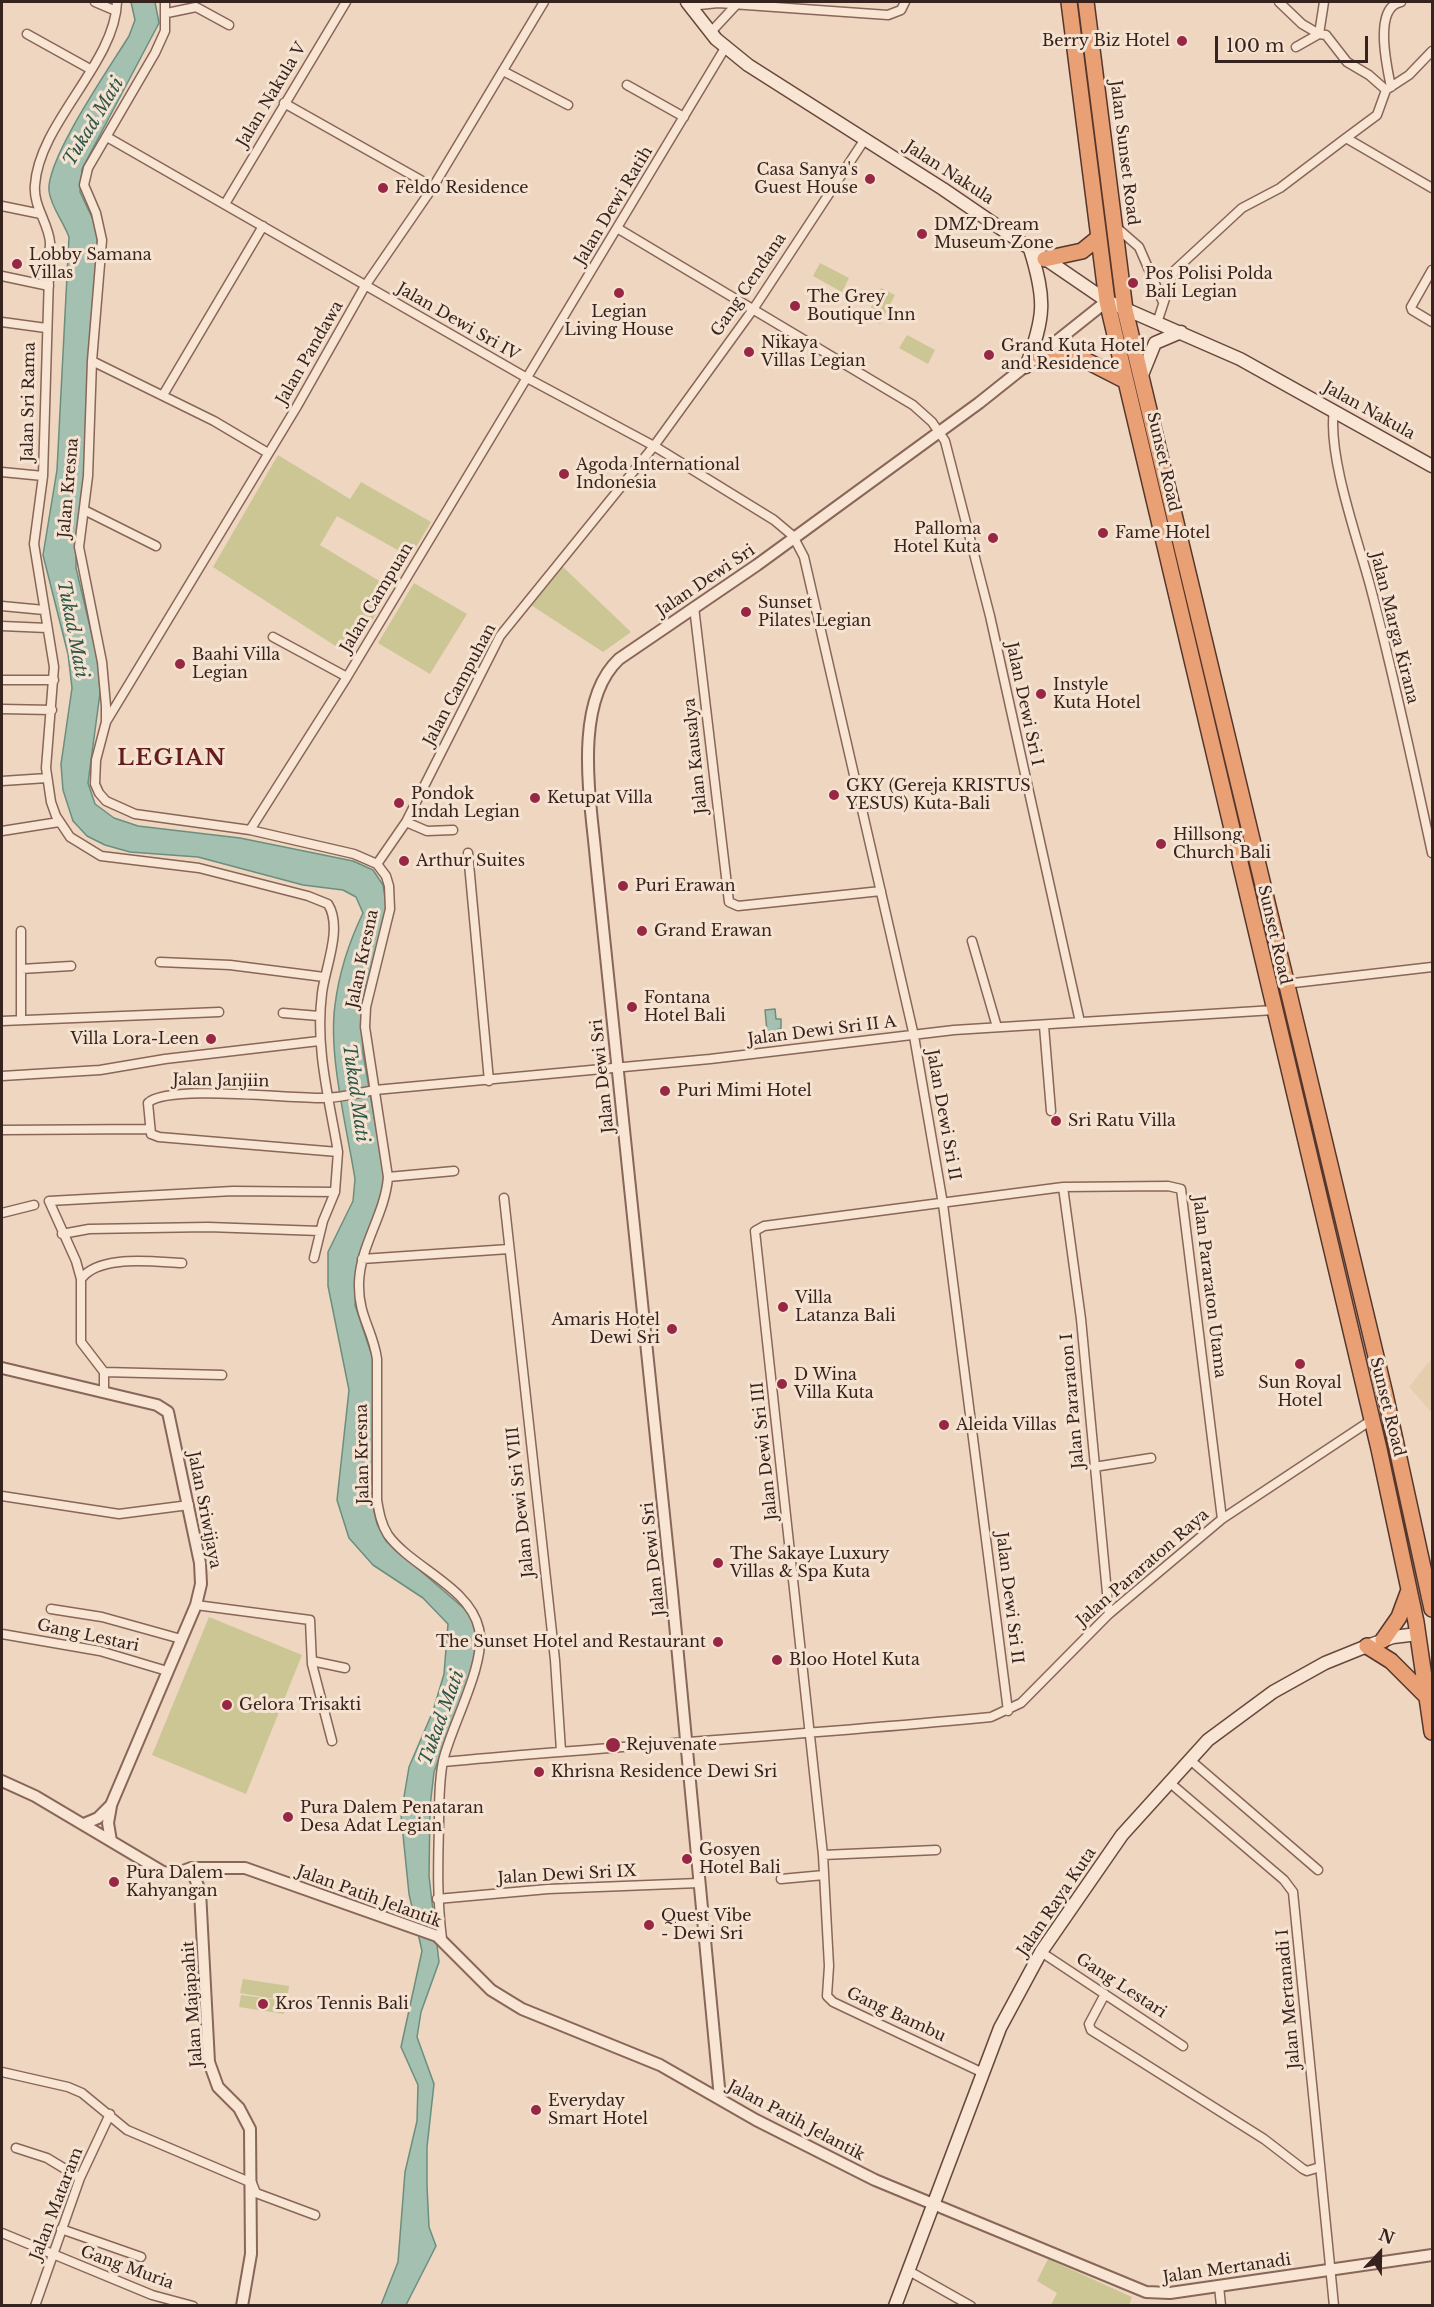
<!DOCTYPE html>
<style>
body{margin:0}
#map{position:relative;width:1434px;height:2307px;overflow:hidden;background:#eed6c1;font-family:"Libre Baskerville",serif}
canvas{display:block}
.frame{position:absolute;inset:0;border:3px solid #37231d;pointer-events:none}
.north{position:absolute;left:1350px;top:2223px;width:60px;height:60px;-webkit-text-stroke:4px #f5e2d0;paint-order:stroke;rotate:22deg;font-size:16px;font-weight:700;line-height:24px;text-align:center;color:#37231d}
.north::after{content:'';display:block;margin:auto;width:21px;height:27px;background:#37231d;clip-path:polygon(50% 0,100% 100%,50% 72%,0 100%)}
.scale{position:absolute;left:1215px;top:36px;width:153px;height:27px;box-sizing:border-box;border:3px solid #37231d;border-top:0;padding-left:8px;font-size:18px;line-height:21px;white-space:nowrap;color:#37231d;-webkit-text-stroke:4px #f5e2d0;paint-order:stroke}
</style>
<div id="map">
<canvas width="1434" height="2307"></canvas>
<div class="frame"></div>
<div class="north">N</div>
<div class="scale">100 m</div>
</div>
<script>
const ctx = document.querySelector('canvas').getContext('2d');
ctx.lineJoin = 'round';
function fill(path, color) { ctx.fillStyle = color; ctx.fill(path, 'evenodd'); }
function strokePath(path, color, width, dash) { ctx.strokeStyle = color; ctx.lineWidth = width; ctx.lineCap = dash ? 'butt' : 'round'; ctx.setLineDash(dash || []); ctx.stroke(path); }
function write(font, color, halo, rows, align = 'center') {
  ctx.font = font + ' "Libre Baskerville",serif'; ctx.lineWidth = 6; ctx.setLineDash([]); ctx.textBaseline = 'middle'; ctx.strokeStyle = halo; ctx.fillStyle = color; for (const [text, x, y, turn = 0] of rows) {
    ctx.save(); ctx.translate(x, y); ctx.rotate((+turn || 0) * Math.PI / 180); ctx.textAlign = isNaN(turn) ? turn : align; if (halo) ctx.strokeText(text, 0, 0); ctx.fillText(text, 0, 0); ctx.restore();
  }
}
const farmland = new Path2D(`
 M1432,1358V1413L1409,1387Z`);
const green = new Path2D(`
 M820,263L849,278L842,292L813,276Z
 M881,288L895,295L880,324L866,317Z
 M907,335L935,350L928,364L899,348Z
 M278,455L350,499L361,482L431,522L410,557L337,516L320,545L391,588L351,656L213,567Z
 M563,567L631,632L603,652L531,605Z
 M414,583L467,614L430,674L378,643Z
 M209,1617L302,1655L246,1794L152,1755Z
 M243,1979L289,1986L287,2001L240,1993Z
 M241,1995L286,2001L284,2014L239,2007Z
 M1048,2259L1132,2297L1129,2305H1051L1057,2293L1037,2281Z`);
const water = new Path2D(`
 M131,2H155L159,23L82,169L80,192L98,230L83,502L76,539V568L99,665L100,693L88,783L95,804L114,818L138,826L240,838L353,861L373,870L383,885L387,909L361,1004L363,1053L384,1174L383,1197L359,1255L355,1305L373,1359L372,1502L377,1524L386,1541L467,1611L476,1625L477,1645L472,1670L434,1772L430,1807L429,1876L439,1962L421,2012L417,2037L434,2084L427,2147V2186L429,2227L436,2246L406,2305H381L398,2262L405,2172L417,2121L418,2085L401,2047L422,1951L409,1894L401,1815L409,1767L433,1711L444,1674L448,1624L423,1598L373,1565L349,1538L337,1500L349,1390L328,1286V1252L353,1201L355,1179C347,1128 328,1055 335,1005C339,973 349,942 363,913L356,897L343,890L303,885L198,857L130,852L105,845L87,836L73,821L63,790L61,764L72,688L68,654L43,555L57,470L69,237C63,221 51,207 49,191C46,159 110,67 129,36L135,20Z
 M775,1009L776,1019H781V1029H778L776,1040L768,1041L765,1010Z`);
const minor = new Path2D(`
 M95,2L116,11
 M165,2V31L155,53L88,168L84,185L96,213L102,240L92,361L88,476L79,547L102,662L106,706V722L96,760L95,784L99,793L106,801L135,814L250,830L354,854L377,864L386,876L389,886L390,909L366,1007L365,1027L388,1177C385,1215 360,1245 359,1283C358,1316 373,1330 377,1359V1500C379,1512 381,1524 388,1535C411,1567 470,1587 479,1629C487,1663 451,1726 443,1761C439,1782 439,1803 439,1825C438,1863 437,1900 442,1939
 M1279,2L1302,24L1319,34L1324,2
 M690,6L718,3L888,15L901,10L905,2
 M167,13L196,7L229,25
 M710,33L736,5
 M27,34L90,69
 M1296,47L1319,34L1326,35L1347,62L1369,75L1386,90
 M503,71L568,105
 M627,85L684,117
 M1391,87C1387,67 1373,7 1401,2
 M284,103L433,187
 M107,137L527,378L654,446L774,520L793,536L804,557L914,1036L943,1204L1008,1711
 M1346,138L1377,115L1386,90L1409,75L1432,51
 M225,204L346,2
 M2,206L41,214
 M1116,227L1139,247L1163,302
 M617,228L913,405L932,422L945,441L990,616L1080,1022
 M1432,270L1411,307L1412,310L1432,322
 M2,276L49,286
 M2,322L46,328
 M1157,323L1174,271L1242,208L1280,188L1346,138L1432,188
 M92,361L214,421L268,453
 M163,395L263,226
 M1334,410C1327,456 1359,543 1371,589C1394,676 1413,765 1432,853
 M2,472L43,476
 M84,510L156,546
 M2,606L44,610
 M694,607L729,902L738,906L881,891
 M2,626L47,628
 M273,637L347,677
 M2,680H54
 M2,709L52,710
 M106,722L296,408L365,286L433,187L544,2
 M2,781L47,778
 M406,822L427,831L453,830
 M250,830L347,677L725,48
 M2,831L59,822
 M468,853L489,1081
 M377,864L406,822L500,636L654,446L754,308L865,139
 M21,931V969
 M972,941L997,1027
 M160,962L230,965L324,977
 M1285,984L1432,967
 M283,1013L319,1016
 M21,1020V969L71,966
 M2,1021L219,1012
 M1044,1026L1051,1111
 M2,1076L100,1070L165,1059L319,1041
 M2,1130L150,1129
 M338,1152L159,1137L151,1134L148,1103C167,1084 292,1099 325,1098C341,1098 358,1093 375,1090L710,1059L954,1030L1274,1010
 M388,1177L454,1171
 M1063,1187L1081,1319L1109,1614
 M504,1198L555,1660L561,1751
 M2,1213L34,1205
 M62,1234L89,1229L208,1227L320,1231
 M314,1258L323,1221L335,1192
 M362,1259L509,1249
 M81,1279L76,1261L49,1201L233,1191L335,1192L338,1152C329,1098 315,1048 322,993C325,968 343,928 328,904L308,896L199,868L101,856L70,837L56,816L51,802L46,768L54,667L34,544L43,476L50,242C48,222 33,206 35,185C39,123 115,63 117,2
 M104,1372L222,1375
 M104,1393V1372L81,1342V1279C99,1254 154,1262 182,1263
 M1094,1467L1151,1458
 M2,1496L119,1514L189,1505
 M196,1605L310,1620L312,1664L332,1741
 M51,1609L102,1617L181,1639
 M2,1634L100,1651L167,1671
 M312,1661L345,1668
 M1189,1759L1318,1870
 M443,1762C626,1745 808,1735 991,1717L1021,1703L1109,1614L1222,1519L1370,1421
 M1169,1782L1284,1880L1293,1892L1334,2306
 M823,1855L936,1850
 M781,1879L824,1875
 M437,1899L548,1889L699,1883
 M1041,1952L1183,2046
 M1105,1994L1089,2024L1091,2030L1264,2139L1303,2169L1307,2171L1320,2167
 M2,2072L68,2087L82,2093L127,2130L252,2183L256,2193L315,2215
 M981,2072L833,2002L827,1996L829,1966L823,1855L755,1231L764,1226L1063,1187L1168,1186L1181,1189L1222,1519
 M16,2148L47,2158L80,2178
 M61,2229L141,2257
 M2,2233L152,2295L193,2306
 M909,2271L971,2306
 M1219,2286L1221,2306
 M35,2306L80,2178L110,2114`);
const tertiary = new Path2D(`
 M2,1368L157,1405L168,1412L200,1563L201,1584L196,1605L111,1805L98,1818L84,1824
 M2,1781L35,1796L163,1872L175,1874L191,1868H245L437,1936L491,1990L522,2009L660,2065L756,2120L875,2180L1146,2292L1170,2293L1432,2255
 M111,1806L108,1823L111,1841
 M191,1868L200,1891L209,2062L218,2087L239,2108L250,2129L251,2254L242,2306
 M720,2098L672,1592L596,860C591,802 572,703 619,659L757,565L979,403L1107,301`);
const secondary = new Path2D(`
 M687,2L716,39L748,65L943,189L1107,301L1240,359L1432,466
 M1026,367C1045,316 1046,300 1030,249
 M1142,375L1155,343L1181,332
 M895,2306L1000,2028L1041,1952L1122,1835L1208,1740L1273,1692L1325,1663L1367,1646L1393,1637L1418,1634`);
const trunk = new Path2D(`
 M1069,2L1107,301L1379,1449L1416,1622L1432,1732
 M1086,2L1125,310L1385,1394L1432,1609
 M1045,259L1082,251L1098,238
 M1039,356L1081,358L1124,380
 M1383,1640L1399,1617L1409,1590
 M1367,1646L1391,1661L1427,1697`);
const markers = [
 [1182,41,6,"#972843"],
 [870,179,6,"#972843"],
 [383,188,6,"#972843"],
 [922,234,6,"#972843"],
 [17,264,6,"#972843"],
 [1133,283,6,"#972843"],
 [619,293,6,"#972843"],
 [795,306,6,"#972843"],
 [749,352,6,"#972843"],
 [989,355,6,"#972843"],
 [564,474,6,"#972843"],
 [1103,533,6,"#972843"],
 [993,538,6,"#972843"],
 [746,612,6,"#972843"],
 [180,664,6,"#972843"],
 [1041,694,6,"#972843"],
 [834,795,6,"#972843"],
 [535,798,6,"#972843"],
 [399,803,6,"#972843"],
 [1161,844,6,"#972843"],
 [404,861,6,"#972843"],
 [623,886,6,"#972843"],
 [642,931,6,"#972843"],
 [632,1007,6,"#972843"],
 [211,1039,6,"#972843"],
 [665,1091,6,"#972843"],
 [1056,1121,6,"#972843"],
 [783,1307,6,"#972843"],
 [672,1329,6,"#972843"],
 [1300,1364,6,"#972843"],
 [782,1384,6,"#972843"],
 [944,1425,6,"#972843"],
 [718,1563,6,"#972843"],
 [718,1642,6,"#972843"],
 [777,1660,6,"#972843"],
 [227,1705,6,"#972843"],
 [613,1745,8,"#972843"],
 [539,1772,6,"#972843"],
 [288,1817,6,"#972843"],
 [687,1859,6,"#972843"],
 [114,1882,6,"#972843"],
 [649,1925,6,"#972843"],
 [263,2004,6,"#972843"],
 [536,2110,6,"#972843"]
];
const poiNames = [
 ["Berry Biz Hotel",1170,41,"right"],
 ["Casa Sanya's",858,170,"right"],
 ["Guest House",858,188,"right"],
 ["Feldo Residence",395,188],
 ["DMZ Dream",934,225],
 ["Museum Zone",934,243],
 ["Lobby Samana",29,255],
 ["Villas",29,273],
 ["Pos Polisi Polda",1145,274],
 ["Bali Legian",1145,292],
 ["The Grey",807,297],
 ["Boutique Inn",807,315],
 ["Legian",619,312,"center"],
 ["Living House",619,330,"center"],
 ["Nikaya",761,343],
 ["Villas Legian",761,361],
 ["Grand Kuta Hotel",1001,346],
 ["and Residence",1001,364],
 ["Agoda International",576,465],
 ["Indonesia",576,483],
 ["Palloma",981,529,"right"],
 ["Hotel Kuta",981,547,"right"],
 ["Fame Hotel",1115,533],
 ["Sunset",758,603],
 ["Pilates Legian",758,621],
 ["Baahi Villa",192,655],
 ["Legian",192,673],
 ["Instyle",1053,685],
 ["Kuta Hotel",1053,703],
 ["GKY (Gereja KRISTUS",846,786],
 ["YESUS) Kuta-Bali",846,804],
 ["Pondok",411,794],
 ["Indah Legian",411,812],
 ["Ketupat Villa",547,798],
 ["Hillsong",1173,835],
 ["Church Bali",1173,853],
 ["Arthur Suites",416,861],
 ["Puri Erawan",635,886],
 ["Grand Erawan",654,931],
 ["Fontana",644,998],
 ["Hotel Bali",644,1016],
 ["Villa Lora-Leen",199,1039,"right"],
 ["Puri Mimi Hotel",677,1091],
 ["Sri Ratu Villa",1068,1121],
 ["Villa",795,1298],
 ["Latanza Bali",795,1316],
 ["Amaris Hotel",660,1320,"right"],
 ["Dewi Sri",660,1338,"right"],
 ["D Wina",794,1375],
 ["Villa Kuta",794,1393],
 ["Sun Royal",1300,1383,"center"],
 ["Hotel",1300,1401,"center"],
 ["Aleida Villas",956,1425],
 ["The Sakaye Luxury",730,1554],
 ["Villas & Spa Kuta",730,1572],
 ["The Sunset Hotel and Restaurant",706,1642,"right"],
 ["Bloo Hotel Kuta",789,1660],
 ["Gelora Trisakti",239,1705],
 ["Rejuvenate",626,1745],
 ["Khrisna Residence Dewi Sri",551,1772],
 ["Pura Dalem Penataran",300,1808],
 ["Desa Adat Legian",300,1826],
 ["Gosyen",699,1850],
 ["Hotel Bali",699,1868],
 ["Pura Dalem",126,1873],
 ["Kahyangan",126,1891],
 ["Quest Vibe",661,1916],
 ["- Dewi Sri",661,1934],
 ["Kros Tennis Bali",275,2004],
 ["Everyday",548,2101],
 ["Smart Hotel",548,2119]
];
const streetNames = [
 ["Jalan Nakula V",272,95,-59],
 ["Jalan Sunset Road",1124,153,83],
 ["Jalan Nakula",949,173,33],
 ["Jalan Dewi Ratih",614,206,-59],
 ["Gang Cendana",749,285,-56],
 ["Jalan Dewi Sri IV",458,322,30],
 ["Jalan Pandawa",310,353,-60],
 ["Jalan Sri Rama",29,402,-89],
 ["Jalan Nakula",1369,411,29],
 ["Sunset Road",1163,462,77],
 ["Jalan Kresna",69,488,-85],
 ["Jalan Dewi Sri",706,581,-34],
 ["Jalan Campuan",377,598,-59],
 ["Jalan Marga Kirana",1394,628,76],
 ["Jalan Campuhan",460,685,-62],
 ["Jalan Dewi Sri I",1024,704,78],
 ["Jalan Kausalya",696,756,-96],
 ["Sunset Road",1274,935,77],
 ["Jalan Kresna",363,959,-78],
 ["Jalan Dewi Sri II A",822,1031,-7],
 ["Jalan Dewi Sri",603,1076,-96],
 ["Jalan Janjiin",221,1081,1],
 ["Jalan Dewi Sri II",943,1115,80],
 ["Jalan Pararaton Utama",1209,1287,83],
 ["Jalan Pararaton I",1073,1401,-95],
 ["Sunset Road",1387,1407,76],
 ["Jalan Dewi Sri III",765,1451,-96],
 ["Jalan Kresna",363,1454,-91],
 ["Jalan Dewi Sri VIII",521,1502,-96],
 ["Jalan Sriwijaya",204,1510,79],
 ["Jalan Dewi Sri",654,1559,-96],
 ["Jalan Pararaton Raya",1143,1568,-41],
 ["Jalan Dewi Sri II",1009,1598,83],
 ["Gang Lestari",88,1636,12],
 ["Jalan Dewi Sri IX",567,1875,-3],
 ["Jalan Patih Jelantik",369,1897,20],
 ["Jalan Raya Kuta",1057,1902,-56],
 ["Gang Lestari",1121,1986,33],
 ["Jalan Mertanadi I",1289,1999,-95],
 ["Jalan Majapahit",193,2004,-94],
 ["Gang Bambu",896,2015,25],
 ["Jalan Patih Jelantik",796,2121,28],
 ["Jalan Mataram",57,2204,-69],
 ["Gang Muria",127,2268,20],
 ["Jalan Mertanadi",1227,2269,-8]
];
const waterNames = [
 ["Tukad Mati",94,122,-59],
 ["Tukad Mati",72,629,79],
 ["Tukad Mati",355,1093,82],
 ["Tukad Mati",442,1718,-70]
];
const districtNames = [
 ["LEGIAN",172,759]
];
fill(farmland, '#e4ceae');
fill(green, '#ccc695');
fill(water, '#a4c0b1');
strokePath(water, '#6b8e7d', 1.5);
strokePath(minor, '#886658', 11);
strokePath(tertiary, '#886658', 14);
strokePath(secondary, '#69483c', 15);
strokePath(trunk, '#55362d', 18);
strokePath(minor, '#f9e5d4', 8);
strokePath(tertiary, '#f9e5d4', 10);
strokePath(secondary, '#f9e5d4', 12);
strokePath(trunk, '#e8a074', 15);
for (const [x, y, r, color] of markers) { const dot = new Path2D(); dot.arc(x, y, r, 0, 2 * Math.PI); ctx.fillStyle = color; ctx.fill(dot); strokePath(dot, '#f5e2d0', 2); }
write('16px', '#37231d', '#f5e2d0', poiNames, 'left');
write('16px', '#37231d', '#f5e2d0', streetNames);
write('italic 18px', '#2c574a', '#f5e2d0', waterNames);
ctx.letterSpacing = '1.5px';
write('bold 22px', '#641c1e', '#f5e2d0', districtNames);
ctx.letterSpacing = '0px';
</script>
